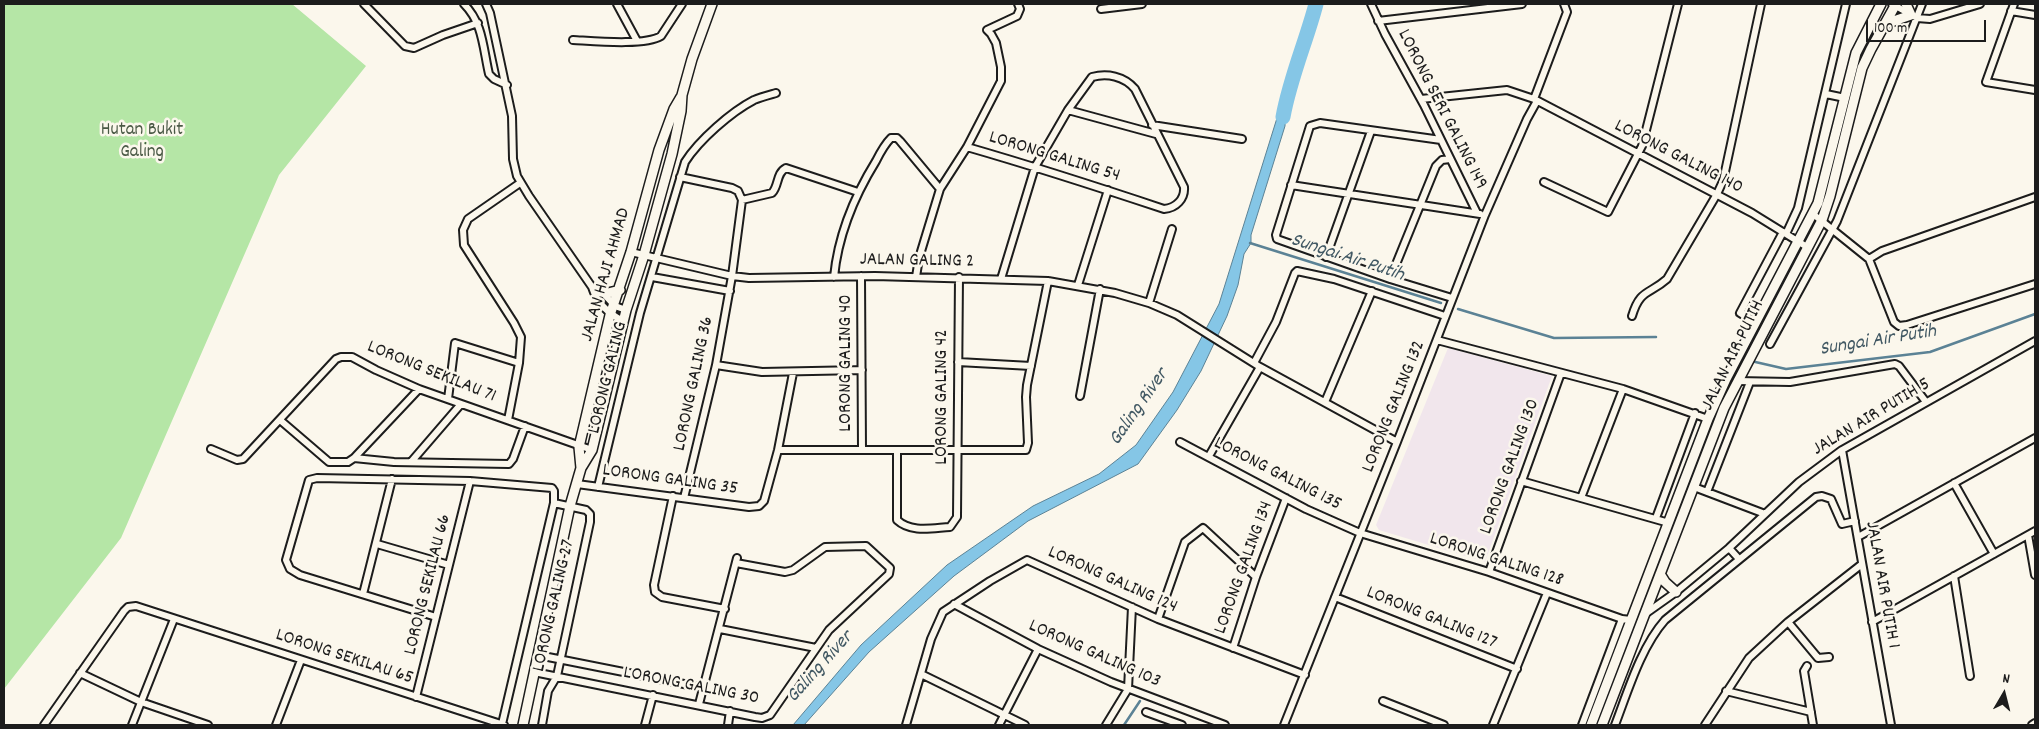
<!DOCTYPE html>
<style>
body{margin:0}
#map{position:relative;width:2039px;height:729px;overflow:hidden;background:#fbf7ec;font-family:Dekko,sans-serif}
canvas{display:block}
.frame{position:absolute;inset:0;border:5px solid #1c1c1c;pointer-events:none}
.north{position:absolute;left:1979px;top:669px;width:50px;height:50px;-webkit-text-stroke:4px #fbf7ec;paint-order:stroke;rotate:8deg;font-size:14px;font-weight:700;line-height:20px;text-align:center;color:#1c1c1c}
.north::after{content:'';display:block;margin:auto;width:18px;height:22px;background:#1c1c1c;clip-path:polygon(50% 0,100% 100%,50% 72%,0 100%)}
.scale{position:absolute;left:1866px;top:20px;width:120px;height:22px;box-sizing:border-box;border:2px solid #1c1c1c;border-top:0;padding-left:6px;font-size:15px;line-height:18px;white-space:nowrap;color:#1c1c1c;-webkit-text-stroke:4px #fbf7ec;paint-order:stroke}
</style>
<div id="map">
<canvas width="2039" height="729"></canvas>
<div class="frame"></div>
<div class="north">N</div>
<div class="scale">100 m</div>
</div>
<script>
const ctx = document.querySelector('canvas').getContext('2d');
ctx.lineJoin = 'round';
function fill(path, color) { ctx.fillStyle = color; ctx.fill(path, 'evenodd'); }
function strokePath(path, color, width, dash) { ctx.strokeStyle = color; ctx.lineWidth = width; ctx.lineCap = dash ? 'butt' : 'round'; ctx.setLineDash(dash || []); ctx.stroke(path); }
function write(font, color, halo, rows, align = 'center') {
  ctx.font = font + ' Dekko,sans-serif'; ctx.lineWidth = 5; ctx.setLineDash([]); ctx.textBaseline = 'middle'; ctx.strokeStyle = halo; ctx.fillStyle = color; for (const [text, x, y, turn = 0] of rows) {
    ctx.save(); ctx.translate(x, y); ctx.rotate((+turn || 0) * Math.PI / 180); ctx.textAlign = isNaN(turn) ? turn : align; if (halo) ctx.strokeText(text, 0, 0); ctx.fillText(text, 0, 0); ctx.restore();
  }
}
const built = new Path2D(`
 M1448,348L1552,376L1485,562L1379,530L1376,525Z`);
const green = new Path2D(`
 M4,4H292L366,66L279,175L121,538L4,689Z`);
const water = new Path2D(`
 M1286,96L1285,126L1251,235V243L1244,254L1238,285L1227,316L1201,371L1177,410L1138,464L1028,521L954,576L869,652L804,725H793L861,645L947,565L1033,506L1099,474L1136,445L1173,392L1219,304L1277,118Z`);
const stream = new Path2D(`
 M1250,243L1441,303
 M1458,309L1554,338L1656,337
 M1751,361L1786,369L1930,352L2035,314
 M1124,725L1140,701`);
const river = new Path2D(`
 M1283,117C1290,78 1306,42 1316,4`);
const street = new Path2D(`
 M364,4L405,46L414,48L443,35L478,23
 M464,4C483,23 483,48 489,74L494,79L507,85
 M486,4L490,13L512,116L513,159L517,176L529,196L592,287C597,303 609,314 623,321
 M617,4L637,41
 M1371,4L1385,34L1424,105L1477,213
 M1892,4L1917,18L1930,19L1980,4
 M2014,4L1986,82L2035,90
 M1101,9L1142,4
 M2011,11L2035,15
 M1378,21L1522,4
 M573,40C593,41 645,46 661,36L682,4
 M1826,94L1845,98
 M1421,99L1507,90L1534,99L1752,213L1807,247
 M1534,99L1567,12L1564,4
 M1068,110L1156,134
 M1152,125L1242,139
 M1441,140L1320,123L1310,126L1276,235L1277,239L1390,279L1452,298
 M967,147C1033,166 1098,187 1164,209C1176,208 1185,199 1184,187L1135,89C1124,76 1107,73 1092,77L1068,110L1035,167L1001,279
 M680,177L732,188L738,191L742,200L732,276L716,365L684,498
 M1544,182L1608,212L1642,146L1678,4
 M1291,185L1480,214
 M742,200L772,193C779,186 776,173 786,168L858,192
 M1813,214L1869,259L1894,322L1899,326L1907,325L2035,284
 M1786,234L1798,208L1846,4
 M631,252L732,276L749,278L875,276L1048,281L1115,293L1149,303L1177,315L1260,367L1397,442
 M1326,257L1371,131
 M1869,259L1882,251L2035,197
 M861,276L862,450
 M652,277L730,291
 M834,277C838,236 855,195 876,161C880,153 885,144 891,138H897L900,141L940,189
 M916,277L919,258L940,189L967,147L1001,81V67L996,43L991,34L987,30L1017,16L1020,9L1018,4
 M1390,279L1436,166L1442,160L1450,159
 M1078,285L1108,190
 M602,292L615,306L626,310
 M1149,303L1172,229
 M1632,316C1640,289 1649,295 1667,279L1717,194L1723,181L1761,4
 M1756,323L1740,313L1783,232
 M1437,340L1623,389L1708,419
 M1770,344L1837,221L1922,4
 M958,362L1031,366
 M1254,363L1276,322L1295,273L1297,271L1334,279L1445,316
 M716,365L762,372L862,370
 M1737,381L1790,382L1895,364L1899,366L1926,402
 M1080,396L1100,289
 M448,399L455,343L519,363
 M1325,402L1372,291
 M280,420L329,462H348L354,458L419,389
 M508,420L519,363L521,337L514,323L464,245L463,230L468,219L520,183
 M1180,442L1306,509L1360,533L1489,572L1622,619L1631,620
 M211,449L237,460L243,459L336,359L341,357H352L376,370L419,389L592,450
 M778,450H1026L1028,443L1026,397L1027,385L1048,281
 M897,450V520C911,533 932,528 950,527L957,517L959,277
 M1842,450L1891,725
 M1209,456L1260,367
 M354,458L394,462L509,464L513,459L525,426
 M411,462L461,404
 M1521,481L1669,523
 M1954,483L1994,554
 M577,484L749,507L759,506L764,501L778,450L793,373
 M598,487L640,313L685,162C699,140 731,112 754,100C761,97 769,95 776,93
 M1694,487L1765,514
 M1707,492L1750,382
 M673,496L654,585L655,592L662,597L725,609
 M1581,498L1623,389
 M1656,518L1695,413
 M2028,535L2035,575
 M1858,537L2035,438
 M377,544L449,565
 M1729,548L1739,559
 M1489,572L1561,373
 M1954,576L1970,676
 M363,594L392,479
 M1335,597L1517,669
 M954,604L1038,649L1111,682L1225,725
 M1645,614L1676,592L1729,548L1799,482L1842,450L2035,341
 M436,617L300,575L290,569L286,560L309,480L317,478L470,481L552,488L554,491V503L502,724
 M1158,619L1185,542L1203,528L1256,577
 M1788,622L1818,658L1829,657
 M1872,622L2035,531
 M720,629L816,648
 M1233,648L1256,577L1286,498
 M538,655L704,688
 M1807,666L1804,671L1813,725
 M534,672L755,717L762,718L770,715L829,630L889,574L890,568L866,546L825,547L793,570L785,572L736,563
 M80,673L141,702L208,725
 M921,674L1025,725
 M1726,691L1811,712
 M416,697L470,481
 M1383,701L1444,725
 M699,704L737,558
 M1146,712L1182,725
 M44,725L124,611L128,607L136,606L504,725
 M132,725L174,619
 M276,725L301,660
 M542,725L548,691L557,676L590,522V514L586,510L554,503
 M645,725L653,695
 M728,725L730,711
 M906,725L931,639L943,612L990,581L1027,560L1158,619L1305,675
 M999,725L1038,649
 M1106,725L1128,689L1132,607
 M1284,725L1397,442L1485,215L1527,119L1537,101
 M1493,725L1547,593
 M1582,725L1622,619
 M1615,725C1628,691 1641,647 1665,620L1816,497L1822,496L1831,499L1842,524L1855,521
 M1705,725L1749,658L1788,622L1862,564
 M2032,725L2035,723`);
const secondary = new Path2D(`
 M1885,24L1911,15L1906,4
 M601,292L608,293L620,290
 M581,468L579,447L610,315L631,252L659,150L674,109L681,97
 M1660,574L1665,582L1676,592
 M523,725L570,506L581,468L592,450L626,310L644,255L672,154L681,111L682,95L692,59L712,4
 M1591,725L1708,419L1726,379L1818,203L1856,53L1881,4
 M1602,725L1724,408L1822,220L1830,196L1862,68L1871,49L1896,4`);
const streetNames = [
 ["LORONG SERI GALING 149",1441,110,63],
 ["LORONG GALING 54",1054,158,17],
 ["LORONG GALING 140",1678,158,27],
 ["JALAN GALING 2",917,262,1],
 ["JALAN HAJI AHMAD",607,275,-74],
 ["JALAN AIR PUTIH",1734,356,-64],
 ["LORONG GALING 40",847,363,-90],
 ["LORONG SEKILAU 71",431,373,22],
 ["LORONG GALING",609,378,-76],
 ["LORONG GALING 36",695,384,-78],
 ["LORONG GALING 42",943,397,-90],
 ["LORONG GALING 132",1395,407,-68],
 ["JALAN AIR PUTIH 5",1872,418,-31],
 ["LORONG GALING 130",1511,467,-70],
 ["LORONG GALING 135",1277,475,27],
 ["LORONG GALING 35",670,481,8],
 ["LORONG GALING 128",1496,561,18],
 ["LORONG GALING 134",1245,568,-70],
 ["LORONG GALING 124",1112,581,24],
 ["LORONG SEKILAU 66",429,585,-76],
 ["JALAN AIR PUTIH 1",1881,585,80],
 ["LORONG GALING 27",555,606,-77],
 ["LORONG GALING 127",1431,619,22],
 ["LORONG GALING 103",1094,655,24],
 ["LORONG SEKILAU 65",344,658,18],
 ["LORONG GALING 30",691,687,11]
];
const parkNames = [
 ["Hutan Bukit",142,131],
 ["Galing",142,153]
];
const waterNames = [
 ["Sungai Air Putih",1347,259,18],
 ["Sungai Air Putih",1878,342,-9],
 ["Galing River",1140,408,-55],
 ["Galing River",821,668,-48]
];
fill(built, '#f1e6ec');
fill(green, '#b5e6a6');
fill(water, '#85c6e6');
strokePath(water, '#5b8295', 1);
strokePath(stream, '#5b8295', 2.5);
strokePath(river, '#85c6e6', 15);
strokePath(street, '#1c1c1c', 10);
strokePath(secondary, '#1c1c1c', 12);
strokePath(street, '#fbf7ec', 6);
strokePath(secondary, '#fbf7ec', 9);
write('19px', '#1c1c1c', '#fbf7ec', streetNames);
write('19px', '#4a5945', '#fbf7ec', parkNames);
write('italic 20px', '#415863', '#fbf7ec', waterNames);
</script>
